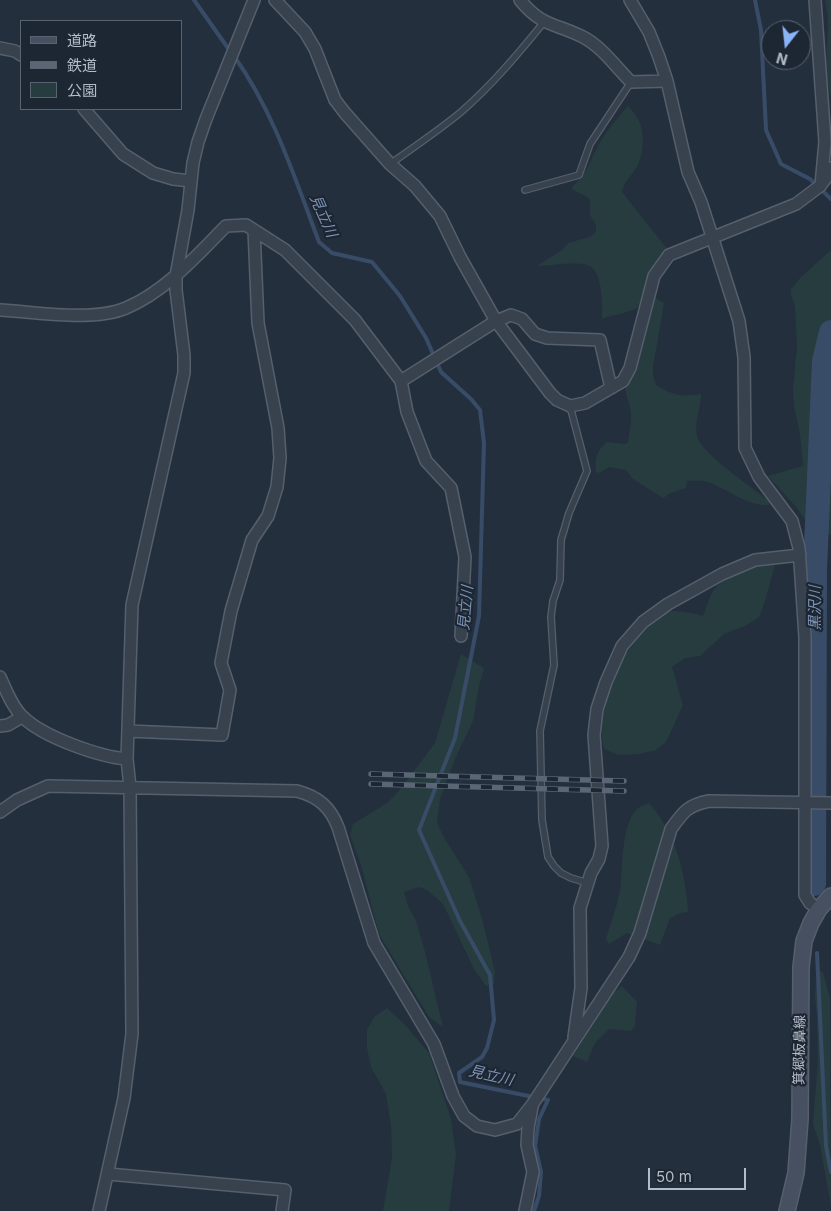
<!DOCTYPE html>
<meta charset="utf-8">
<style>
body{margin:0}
#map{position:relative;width:831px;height:1211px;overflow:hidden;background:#242f3e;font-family:Inter,"Noto Sans JP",sans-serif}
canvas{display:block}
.legend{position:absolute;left:20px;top:20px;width:162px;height:90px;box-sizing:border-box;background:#1d2633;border:1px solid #59626f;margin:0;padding:6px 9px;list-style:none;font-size:15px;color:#b4bcc9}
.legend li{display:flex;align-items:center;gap:10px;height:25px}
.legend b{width:25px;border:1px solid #59626f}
.north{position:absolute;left:761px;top:20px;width:50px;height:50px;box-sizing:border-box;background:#1d2633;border:1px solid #59626f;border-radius:50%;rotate:196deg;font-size:14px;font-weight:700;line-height:20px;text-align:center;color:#b4bcc9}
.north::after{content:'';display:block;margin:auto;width:18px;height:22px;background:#8ab4f8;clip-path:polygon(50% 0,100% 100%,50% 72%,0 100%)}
.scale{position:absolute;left:648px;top:1168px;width:98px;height:22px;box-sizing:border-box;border:2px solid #b4bcc9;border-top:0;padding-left:6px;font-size:15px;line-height:18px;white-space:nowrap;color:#b4bcc9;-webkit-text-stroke:4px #1d2633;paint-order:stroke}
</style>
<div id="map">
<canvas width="831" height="1211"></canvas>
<ul class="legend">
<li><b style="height:6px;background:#465061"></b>道路</li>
<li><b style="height:6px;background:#5a6575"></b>鉄道</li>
<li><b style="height:14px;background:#263c3f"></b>公園</li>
</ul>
<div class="north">N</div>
<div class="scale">50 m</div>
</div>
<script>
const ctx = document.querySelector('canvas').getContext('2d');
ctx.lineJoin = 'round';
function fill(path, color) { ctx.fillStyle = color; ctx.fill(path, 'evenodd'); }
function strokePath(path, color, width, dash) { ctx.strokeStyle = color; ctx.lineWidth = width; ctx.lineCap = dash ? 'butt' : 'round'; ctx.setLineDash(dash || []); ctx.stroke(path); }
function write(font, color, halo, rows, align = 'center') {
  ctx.font = font + ' Inter,"Noto Sans JP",sans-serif'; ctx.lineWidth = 4.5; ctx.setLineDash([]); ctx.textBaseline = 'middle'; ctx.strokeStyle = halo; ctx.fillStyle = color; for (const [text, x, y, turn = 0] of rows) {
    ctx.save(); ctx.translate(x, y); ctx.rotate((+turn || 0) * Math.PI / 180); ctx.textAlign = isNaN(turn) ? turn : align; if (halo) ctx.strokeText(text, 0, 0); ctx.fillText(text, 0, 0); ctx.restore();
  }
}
const green = new Path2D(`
 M825,0H831V99L826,74L828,19Z
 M628,106C631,110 636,114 638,119C645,131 644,152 638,165C632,176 625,179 622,192L668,250L637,308C626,314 614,314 602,319C602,306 603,275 591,267C582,260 549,266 537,266L562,250L568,243L590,237L596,232V225L590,215V200L587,197L572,189L573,186C588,173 590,160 599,144C607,130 617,118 628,106Z
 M831,250V535L810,527L797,508L768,476L803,466L800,434L794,406L793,390L797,347L795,306L791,294V289L801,277Z
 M653,297L664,303L653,367V375L656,385C675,396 680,397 701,394C701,409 694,421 697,436C701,454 754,488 769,501V505C748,506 730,491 711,483C704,480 695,480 687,481L686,488L671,493L663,498L633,479L626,470L609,467L599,473L596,472C594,459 597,450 607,442L625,444L628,442L631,422V412L624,385Z
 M776,561L765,601L759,617L747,625L724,634L700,656L685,658L672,667L683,705L666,742L656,750L639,754L619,755L604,749C602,743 602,737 602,730C602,715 605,699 610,685C619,661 643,625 666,613C676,608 693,614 703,616C707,606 710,592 718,585C730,574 760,566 776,561Z
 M461,654L484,668L479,686L473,721L454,761L440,799L437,823L445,839L469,877L483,922L495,972L494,984L486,986L474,969L443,904L427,890L419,887L404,892L408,906L416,921L424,948L443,1027L429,1017L379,934L361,865L350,835L353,824L387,803L398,792L435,743Z
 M649,803C675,832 686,873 688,912L680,913L670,918L660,945L627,933L609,944L606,939C611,923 617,906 620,890C623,868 621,829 635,811C638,807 645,805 649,803Z
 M820,971L823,972L830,998L831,1206L820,1145L813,1124L818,1061L817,1017L815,997L816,981Z
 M622,986L637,1002L635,1026L631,1031L609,1029L595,1043L587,1062L573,1056L613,993Z
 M387,1008L406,1026L429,1053L451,1119L456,1154L449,1211H383L392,1158L391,1126L386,1094L371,1067L367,1048V1030L374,1017Z`);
const stream = new Path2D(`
 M194,0L230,51
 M755,0L761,30L766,130L781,164L810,179L831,199
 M234,56C274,112 295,179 319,242L332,253L372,262L400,296L426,338L441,372L471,399L480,410L484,443L479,616L455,738L419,830L460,921L490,975L494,1020L487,1048L482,1057L459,1073L460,1082L548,1100L539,1119L535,1146L541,1172L539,1196L534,1211
 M817,953L826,1146L831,1172`);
const river = new Path2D(`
 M814,884L815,570L824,361L831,332`);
const lane = new Path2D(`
 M390,164C414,147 438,131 461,112C492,85 518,54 544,22
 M525,190L579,175L590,144L631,82
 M570,406L587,471L569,513L561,540L560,580L553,601L551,617L554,665L540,731L542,820L548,857L554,866L561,873L571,878L588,883`);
const street = new Path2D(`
 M275,0L305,32L315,49L335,100L345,113L390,164L415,186L440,216L460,257L496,321L550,393L557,400L570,406L585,403L623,381L630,368L654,276L669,255L796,204L820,186L829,174L831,168
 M520,0C542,27 555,23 583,37C601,46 616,67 631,82L667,81
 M630,0L649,32L659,57L667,81L688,172L701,202L739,321L744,357L745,448L759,477L792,521L799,548L805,637V895L810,903L819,909
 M815,0L825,142L821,185
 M0,48L15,51L21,55
 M84,109L123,154L153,173L173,179L191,181
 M0,310C36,312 93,322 126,308C166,291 196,256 226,226L246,225L285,250L355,320L401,381L407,412L426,461L451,488L465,557L461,636
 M401,381L496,321L511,315L522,319L535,334L547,338L600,340L611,388
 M0,677C6,690 12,707 23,717C43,737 100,757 127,759
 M0,726L8,725L22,717
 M128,731L222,735L230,690L221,663L231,611L252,540L268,516L277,487L280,458L278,428L258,323L254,230
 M0,812L17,800L48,786L297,791C319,797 330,807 338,827L374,943L434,1044L453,1096L464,1116L477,1126L495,1130L517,1124L532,1105L629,957L640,933L671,829C683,812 688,805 709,801L831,803
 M574,1037L581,988L580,908L591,873L599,859L602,846L594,735L597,709L606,682L622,646L643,622L668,604L722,574L755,560L800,555
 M108,1174L285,1190L282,1211
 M99,1211L124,1098L132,1034L130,787L127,759L132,605L184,373V355L176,290V276L188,210L193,163L198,142L206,119L254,0
 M525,1211L533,1172L527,1145L528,1128L532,1107`);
const secondary = new Path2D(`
 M787,1211L796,1173L800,1119L801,967L804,941L811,923L819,909L831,896`);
const rail = new Path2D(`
 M371,774L624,781
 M371,784L624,791`);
const streetNames = [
 ["箕郷板鼻線",800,1050,-89]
];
const waterNames = [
 ["見立川",323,216,66],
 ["見立川",466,608,-85],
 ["黒沢川",815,608,-90],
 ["見立川",491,1076,13]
];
fill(green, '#263c3f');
strokePath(stream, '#394c67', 4);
strokePath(river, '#394c67', 24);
strokePath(lane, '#565f6c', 8);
strokePath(street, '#565f6c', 14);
strokePath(secondary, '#565f6c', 18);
strokePath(lane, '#38414e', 5.5);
strokePath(street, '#38414e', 11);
strokePath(secondary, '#465061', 15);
strokePath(rail, '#5a6575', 5.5);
strokePath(rail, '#1d2633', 4, [11]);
write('14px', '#b4bcc9', '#1d2633', streetNames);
write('italic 15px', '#7c92b1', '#1d2633', waterNames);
</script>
